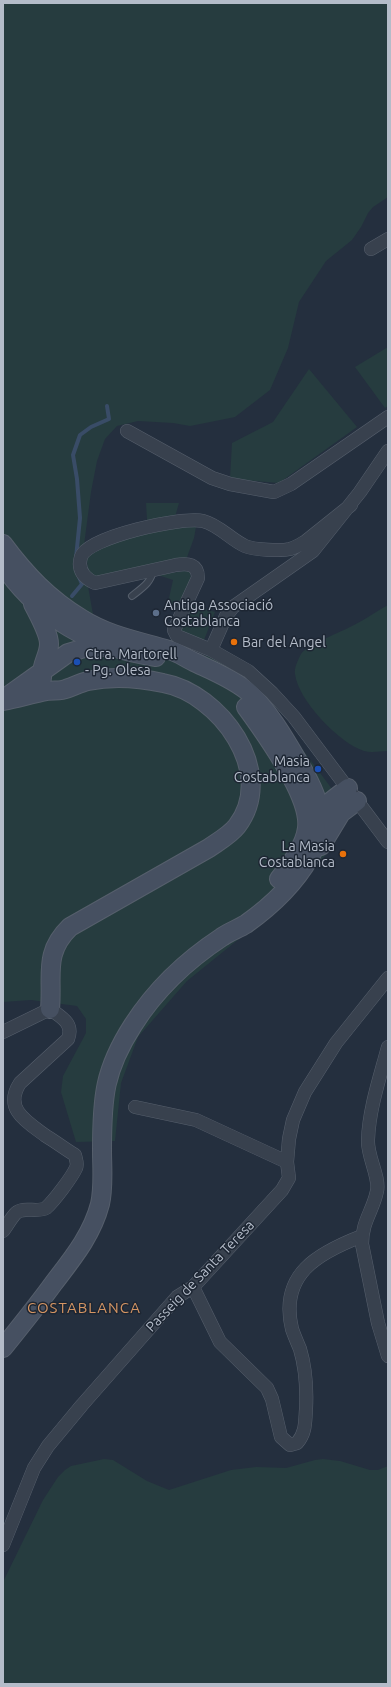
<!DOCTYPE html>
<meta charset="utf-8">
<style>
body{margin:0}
#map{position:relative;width:391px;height:1687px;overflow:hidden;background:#242f3e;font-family:Ubuntu,sans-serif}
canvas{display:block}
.frame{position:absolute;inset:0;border:4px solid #b4bcc9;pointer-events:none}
</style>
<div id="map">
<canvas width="391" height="1687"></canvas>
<div class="frame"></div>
</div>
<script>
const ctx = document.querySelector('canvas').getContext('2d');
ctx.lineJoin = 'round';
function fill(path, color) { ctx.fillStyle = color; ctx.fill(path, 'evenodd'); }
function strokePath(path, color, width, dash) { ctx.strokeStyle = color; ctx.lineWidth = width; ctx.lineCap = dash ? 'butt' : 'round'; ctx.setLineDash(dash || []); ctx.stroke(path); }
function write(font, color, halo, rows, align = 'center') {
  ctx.font = font + ' Ubuntu,sans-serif'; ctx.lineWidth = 3; ctx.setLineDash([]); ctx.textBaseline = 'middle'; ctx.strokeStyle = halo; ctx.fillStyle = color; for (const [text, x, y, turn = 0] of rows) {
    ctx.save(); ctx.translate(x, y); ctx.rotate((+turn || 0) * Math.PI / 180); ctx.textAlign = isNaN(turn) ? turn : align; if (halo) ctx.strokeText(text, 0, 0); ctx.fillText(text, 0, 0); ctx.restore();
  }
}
const green = new Path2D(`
 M3,3H388V197L373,207L368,213L361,227L352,240L326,261L299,302L288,348L270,390L235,417L190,426L173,423L138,421L117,426L105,439L97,461L91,492L81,568L88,586L94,620L132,637L218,659L226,664L273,710L338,797L336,831L326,855L255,926L187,981L138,1037L121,1083L115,1141L76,1142L61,1092L63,1076L86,1033V1019L77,1006L31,1000L3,1002Z
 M388,347V406L385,408L355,367Z
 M309,369L357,427L279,483L230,479L232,443L273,422Z
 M146,503H179L175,517L147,520Z
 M196,527L194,538L186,560L100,579L91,575L88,568L86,555L94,547L154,528Z
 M184,571L190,572L191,579L178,606L167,604L169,598L173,580L158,575Z
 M192,605L215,612L204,640L179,631Z
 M388,605V751C380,751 372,753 364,751C339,743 298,700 295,674C294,668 298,660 301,654C308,644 342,632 354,625C366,619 377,611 388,605Z
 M104,1459L113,1460L147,1481L169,1490L231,1470L256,1467L286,1468L315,1460L323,1459L340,1461L370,1470H378L388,1466V1684H3V1582L43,1500L58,1477L65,1470L71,1466Z`);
const stream = new Path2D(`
 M76,558L80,518L77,479L73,455L80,435L91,427L109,419L107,406
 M72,596L82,584L79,577`);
const service = new Path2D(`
 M132,596C142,588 151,583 153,570`);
const minor = new Path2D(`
 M371,249L388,239
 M127,431L212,478L230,484L274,492L291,484L388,417
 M388,451L360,492L313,551L233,607L226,616L211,650L248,671L272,693L294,717L388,842
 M211,650L177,636L174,630L198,578C198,564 188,563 176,565L95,583C84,578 77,570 81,557C87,537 183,516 203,521C219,525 230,539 245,546C254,550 281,551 290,549C297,547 301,544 306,541L351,505
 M3,1032L50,1009C61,1017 74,1023 68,1039L20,1083C3,1109 27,1122 46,1136C56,1142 65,1149 75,1155C76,1160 78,1164 76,1168C72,1177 54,1201 46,1208C37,1213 24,1206 16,1213C11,1218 7,1226 3,1231
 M388,1047C380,1077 369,1109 368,1140C367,1156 380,1177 377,1191C373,1211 362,1221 362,1244L378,1323L388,1356
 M135,1107L196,1120L287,1162
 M193,1287L220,1342L267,1388L272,1399L281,1437L290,1445L297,1443C306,1433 305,1422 306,1409C307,1388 306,1369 300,1349C297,1342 294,1335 292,1329C279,1274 318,1253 362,1236
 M3,1545L34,1468L48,1446L82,1405L177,1297L193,1287L282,1190L289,1178L287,1162L289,1139L293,1120L305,1092L336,1043L388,978`);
const secondary = new Path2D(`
 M3,544C26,575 49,599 82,619C109,636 139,641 169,650C178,652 185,658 194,662C211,670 231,678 246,690C268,708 289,746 303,770C320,800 329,826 310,857C295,883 270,907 246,924C238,929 229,932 222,937C187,960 156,989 133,1025C104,1070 102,1097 102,1150C102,1168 104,1187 100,1204C92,1235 72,1259 53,1284C37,1306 20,1327 3,1348
 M3,565C39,618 93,648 156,657
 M33,604C38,614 49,633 49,644C49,656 40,666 42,678
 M5,698L68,653L88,647H104
 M3,701C18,698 32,694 47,691C52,690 57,691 62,690C71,688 79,683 88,681C113,676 139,678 163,683C219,693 278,772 237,826C230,835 219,841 209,848L70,927C43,953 53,975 50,1009
 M246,707C265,733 311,797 307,828C305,846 290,865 279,879
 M316,820L326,805L348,788
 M321,846L341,813L357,801`);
const markers = [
 [156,613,4,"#5c6f8a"],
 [234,642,4,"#e8710a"],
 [77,662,4,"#1a4fb4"],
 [318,769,4,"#1a4fb4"],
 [343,854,4,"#e8710a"]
];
const poiNames = [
 ["Antiga Associació",164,605],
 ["Costablanca",164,621],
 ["Bar del Angel",242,642],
 ["Ctra. Martorell",85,654],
 ["- Pg. Olesa",85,670],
 ["Masia",310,761,"right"],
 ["Costablanca",310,777,"right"],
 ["La Masia",335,846,"right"],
 ["Costablanca",335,862,"right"]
];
const streetNames = [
 ["Passeig de Santa Teresa",200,1276,-46]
];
const neighbourhoodNames = [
 ["COSTABLANCA",84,1308]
];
fill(green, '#263c3f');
strokePath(stream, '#394c67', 4);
strokePath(service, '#565f6c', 8);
strokePath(minor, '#565f6c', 14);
strokePath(secondary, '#565f6c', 20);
strokePath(service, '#38414e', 6);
strokePath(minor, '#38414e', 13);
strokePath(secondary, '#465061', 18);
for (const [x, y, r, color] of markers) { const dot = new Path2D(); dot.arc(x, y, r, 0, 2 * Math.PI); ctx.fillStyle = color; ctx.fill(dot); strokePath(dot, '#1d2633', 1.5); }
write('14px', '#b4bcc9', '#1d2633', poiNames, 'left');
write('14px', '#b4bcc9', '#1d2633', streetNames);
ctx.letterSpacing = '1px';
write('15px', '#d59563', '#1d2633', neighbourhoodNames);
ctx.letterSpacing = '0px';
</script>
